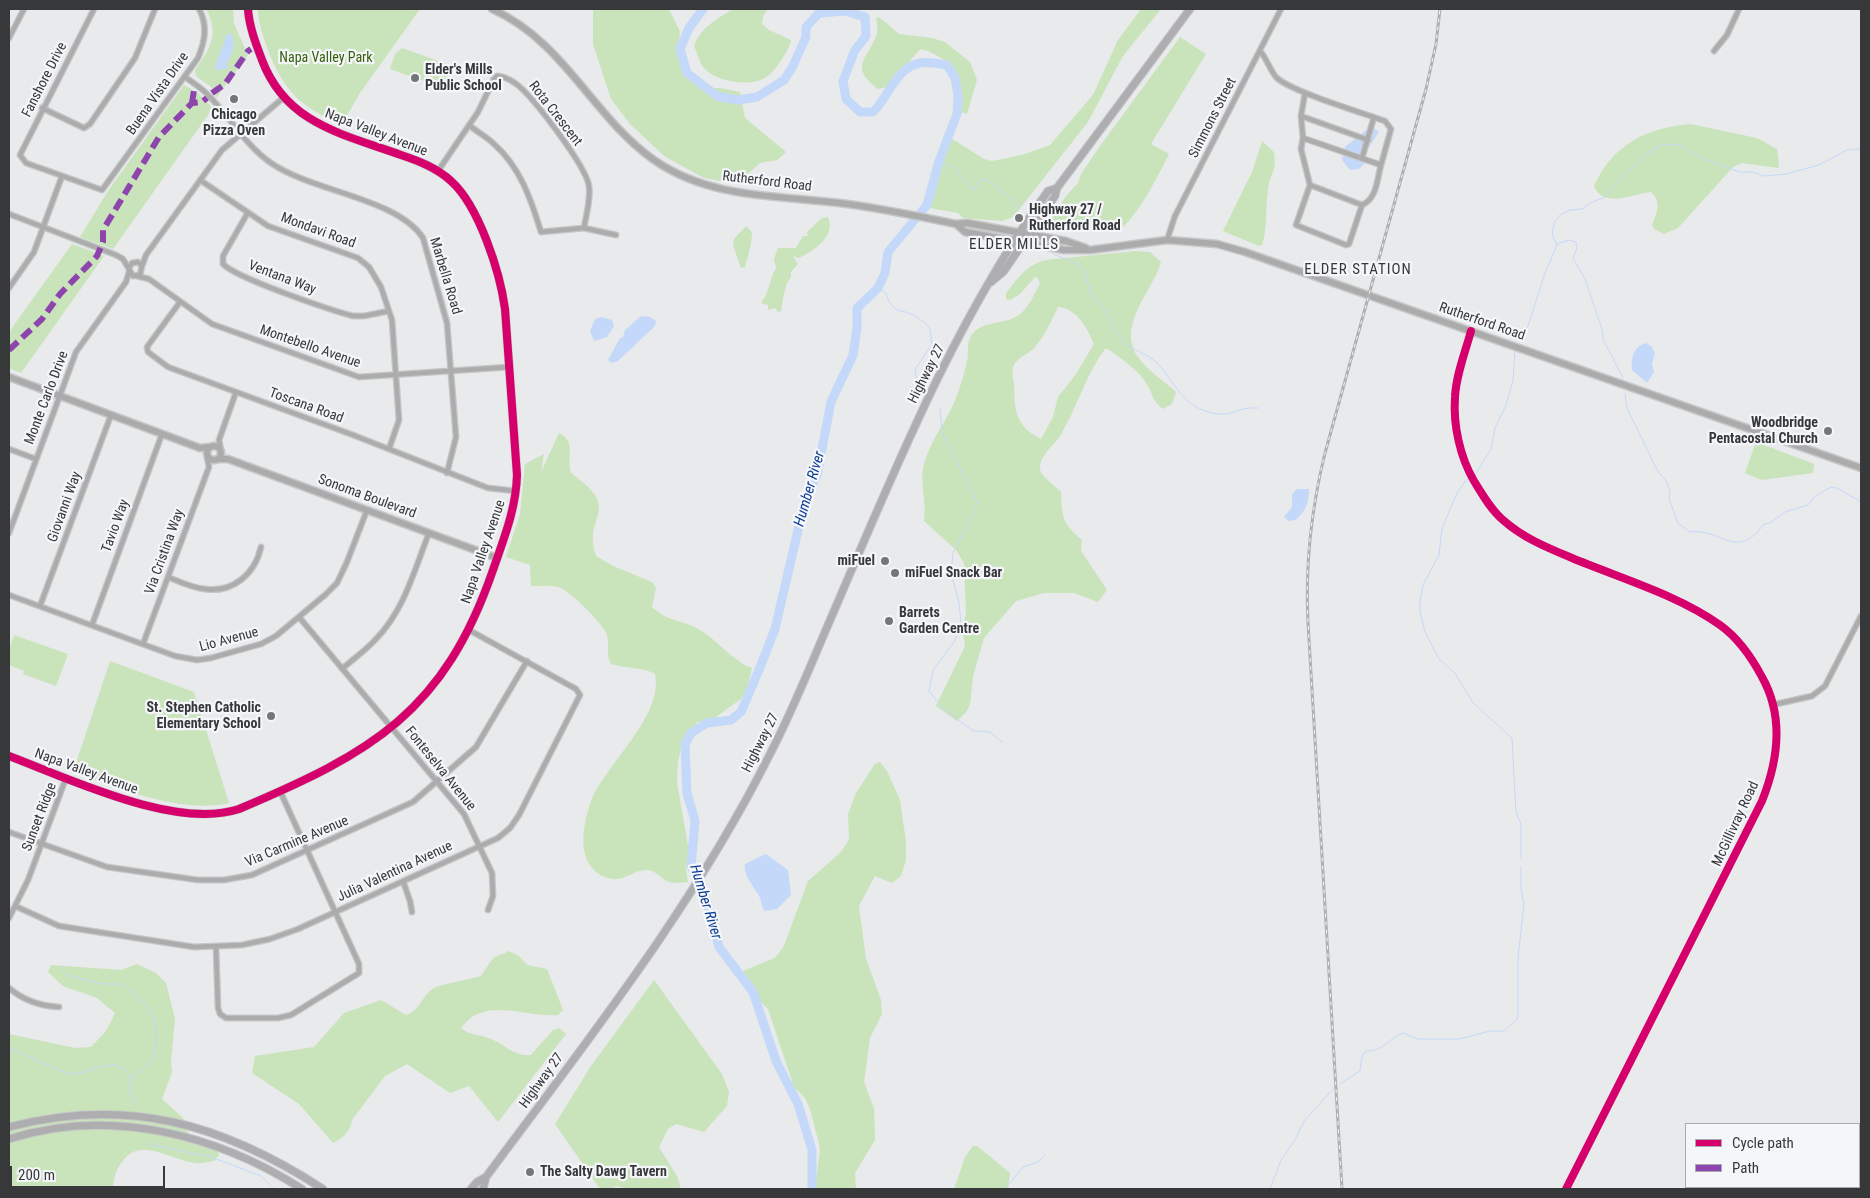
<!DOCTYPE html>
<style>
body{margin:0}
#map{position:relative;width:1870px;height:1198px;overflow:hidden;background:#e8eaec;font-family:"Roboto Condensed",sans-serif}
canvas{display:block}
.frame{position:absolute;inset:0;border:10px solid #373839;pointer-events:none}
.legend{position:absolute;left:1685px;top:1123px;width:175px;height:65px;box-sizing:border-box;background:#f4f6fa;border:1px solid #a8aaad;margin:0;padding:6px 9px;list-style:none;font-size:15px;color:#373839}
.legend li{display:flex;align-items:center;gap:10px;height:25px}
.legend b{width:25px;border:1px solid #a8aaad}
.scale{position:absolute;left:10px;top:1166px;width:155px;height:22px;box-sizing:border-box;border:2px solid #373839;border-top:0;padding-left:6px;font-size:15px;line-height:18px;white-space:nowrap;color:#373839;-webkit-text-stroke:4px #f4f6fa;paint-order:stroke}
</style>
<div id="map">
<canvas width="1870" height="1198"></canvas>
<div class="frame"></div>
<ul class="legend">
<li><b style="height:6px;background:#d6006c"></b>Cycle path</li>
<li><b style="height:6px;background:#8e44ad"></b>Path</li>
</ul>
<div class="scale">200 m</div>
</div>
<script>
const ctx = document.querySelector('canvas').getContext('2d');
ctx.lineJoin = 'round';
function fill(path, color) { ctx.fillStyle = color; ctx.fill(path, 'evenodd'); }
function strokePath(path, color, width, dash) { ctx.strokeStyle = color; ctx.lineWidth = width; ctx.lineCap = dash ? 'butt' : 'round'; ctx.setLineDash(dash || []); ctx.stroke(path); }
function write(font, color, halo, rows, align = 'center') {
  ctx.font = font + ' "Roboto Condensed",sans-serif'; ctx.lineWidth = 4.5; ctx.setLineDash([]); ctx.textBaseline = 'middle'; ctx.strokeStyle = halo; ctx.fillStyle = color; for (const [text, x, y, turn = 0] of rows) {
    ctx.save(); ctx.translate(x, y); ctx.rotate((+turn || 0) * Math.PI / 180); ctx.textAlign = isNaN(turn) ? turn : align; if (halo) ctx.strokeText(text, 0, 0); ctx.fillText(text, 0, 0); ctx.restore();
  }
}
const green = new Path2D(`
 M206,9H233L234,24L248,55L216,98L214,89L196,76L195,70C210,49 220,34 206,9Z
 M258,9H420L360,93L342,124C302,109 283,90 268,50C263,36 258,23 258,9Z
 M593,9H669L680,32L679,40L683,66L688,78L702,88H720L740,92L745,118L786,152L777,160L760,163L748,174L733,180L721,181L704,178L664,156L630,124L611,99L593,44Z
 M733,9H768L763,16L762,24L769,30L791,40C790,49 774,73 765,78C749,87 715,82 703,67C699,61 697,52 694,46C701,27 717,19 733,9Z
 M1141,9H1161L1123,56L1088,122L1013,217L1002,221L963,218L958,213L929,208C939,186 942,161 951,138L984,159L992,161L1022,155L1050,145L1093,95L1118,40Z
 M879,17L899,34L932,38L945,42L970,62L977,80L967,114L958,111C960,100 962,91 960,80C957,66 933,51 921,49C905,62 900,86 878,89C848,66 868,59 877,34C878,30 877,23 876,18Z
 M1180,37L1206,54L1151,144L1169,154C1161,170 1132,229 1114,232C1106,233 1095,230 1087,230C1073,230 1061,229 1052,218L1066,196L1078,183L1081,174L1100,146Z
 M402,48L452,66L444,88L439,86L433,88L428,86L429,83L390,69L395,54Z
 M184,85L199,94L213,108L113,249L80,237L108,191Z
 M1690,124L1757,138L1777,149L1779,165L1778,168L1742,163L1733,167L1678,228L1664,234L1654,229L1652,225C1657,212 1662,203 1651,192C1632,194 1603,209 1594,186C1613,144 1647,128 1690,124Z
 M1262,141L1274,152C1277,173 1270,172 1268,190C1265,209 1268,227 1262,245L1259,246L1223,231L1252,172Z
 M828,217C836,236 814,251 799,258L793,256L798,264L791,272V277C784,285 783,301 781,311L778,312L775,308L768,310V305L761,303C770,291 769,280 776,268L774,259L778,248H796L803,236H808L807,232L822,218Z
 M746,226L752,232C752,244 748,255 745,267L741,268L733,245L734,239Z
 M72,244L104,256L21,373L9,368V332Z
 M1135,251L1150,252L1161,262C1153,291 1116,325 1138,357C1147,370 1164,381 1176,392L1172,404L1163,409C1151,400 1154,395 1146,383C1138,369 1121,359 1108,349H1105C1085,376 1077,408 1060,436C1053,446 1039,456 1040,469C1041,477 1056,486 1061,492C1062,518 1062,523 1082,540L1081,551L1107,590L1098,602L1074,593H1044L1016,601L984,638L973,676L970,704L967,711L957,721L936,706L965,646L962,629L966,614L964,563L956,550L924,521C927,503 919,482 924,464C929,445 940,430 949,413C957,399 963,378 967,362C969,354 966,344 971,336C982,319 1004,326 1019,315C1029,307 1034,295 1040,283L1037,277H1035L1020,294L1010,300L1006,299V293C1018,278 1026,265 1046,260ZM1058,307C1078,309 1087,328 1094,344L1076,374L1058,397L1053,417L1041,439C1015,426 1015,411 1014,384C1013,379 1011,370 1014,365C1019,356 1028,355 1034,348C1045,336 1051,321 1058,307Z
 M559,433C577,442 566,457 571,473C625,512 582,513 596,556L613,566L652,582L656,588L652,607C669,623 681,619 698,629C717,639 732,661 752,668L747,688L741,699L713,719L698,722L684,736L678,761L677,783L689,851L686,868L688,882C682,882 674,884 669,882C661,879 655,869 646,870C636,870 627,878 617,879C612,880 603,877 599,874C576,859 583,824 591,801C605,765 664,716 655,674C641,666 626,669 611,664C605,652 610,646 607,635C604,624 568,589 558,587C550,585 540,586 531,586L530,565L506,557L520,514L525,464L544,454L541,472Z
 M1756,442L1814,464L1813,473L1762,480L1745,473Z
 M14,635L68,654L56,686L23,674L24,671L9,665V650Z
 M110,661L194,692L229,803C182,814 117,788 73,772Z
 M880,762L887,771L900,800L906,842V860L901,876L892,883L875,876L859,906L866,959L881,1000L882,1014L870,1038L864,1082L874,1109L875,1140L855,1173L856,1189H815L820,1148L810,1109L805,1098L794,1087L768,1009L761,1002L743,971L775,958L784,946L808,881L841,852L849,840L848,814L856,793L875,764Z
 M509,951L519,956L527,965L547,969L563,1010L558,1015C526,1018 484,995 461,1028C470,1036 480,1034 491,1039C506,1045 514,1057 531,1055L553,1030L559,1028L566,1034L498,1122L469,1086L450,1093L407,1064L385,1076L352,1120C351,1131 343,1138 333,1143L299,1104L252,1073L255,1056L314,1047L344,1013L381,1000L406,1015C420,1011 422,995 434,988C439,985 471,979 481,976L493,958Z
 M137,964L156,973L166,983L175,1019L171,1061L172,1072L162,1099L185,1120C183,1138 204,1143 218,1151L219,1155L214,1161C208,1162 200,1164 195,1163C164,1158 136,1132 117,1170C114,1176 114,1183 112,1189H9V1034L75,1048L91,1047L106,1031L115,1013L97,998L63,986L48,972L51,965L121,970Z
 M654,980L722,1074L729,1092L727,1106L704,1132L676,1124L668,1129L659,1147L678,1178L681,1189H628L617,1186L610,1189H600L555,1124L591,1066Z
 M973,1146H977L1010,1173L1008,1189H954L965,1157Z`);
const water = new Path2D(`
 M227,34H231C237,46 232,54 226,64L229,69L224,68L217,71L215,67Z
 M1371,126L1379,132L1368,149L1365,163L1359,169L1350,170L1342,160L1345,147Z
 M641,316L650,317L656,321L655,326L618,361L612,363L608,360L620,338L623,337L625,330Z
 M602,317L612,320L614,326L607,337L594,341L590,331L595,319Z
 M1646,343L1651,346L1655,353L1652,364L1654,372L1647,383L1632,370C1631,359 1633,346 1646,343Z
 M1297,489H1309C1309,503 1306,510 1296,520L1288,521L1284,517L1292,507V494Z
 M766,854L788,870L791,895L777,909L765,911C761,907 762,901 759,896C754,887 743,875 745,864Z`);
const stream = new Path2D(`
 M939,161L955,168L973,190L982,179C997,182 1008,197 1018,207
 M1557,244L1569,240L1576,242L1577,248L1573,258L1585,279L1602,329L1603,339L1623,378
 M1557,245L1552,235L1554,223L1560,215L1570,210L1582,209L1590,203L1605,197L1619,180L1646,155L1662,144L1680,145L1695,155L1714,163L1740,172H1753L1764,176L1786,174L1819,165L1847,150L1861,149
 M1053,254C1063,258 1076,261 1083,269C1088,275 1087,285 1090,291C1094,299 1101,305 1106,312C1112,320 1115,331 1121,339C1131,351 1148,353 1158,364C1172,379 1182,403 1203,410C1232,421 1235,406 1258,408
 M878,288L886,293C892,316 901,307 917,317C921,320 926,324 930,328L932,345L915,369L917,385
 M1520,340L1528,326L1545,273L1557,245
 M1515,351L1513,380L1506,405L1495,428L1491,449L1475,475L1467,479L1457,493L1442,528L1439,555L1423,585L1420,602V612L1425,632L1439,659L1455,673L1473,703L1512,738L1516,812L1521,824V859
 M1625,394L1627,408L1657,470L1667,482L1670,492L1669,499L1678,523L1690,532C1723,528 1736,562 1764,524L1770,523L1785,512L1808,505L1814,497L1831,487L1837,488L1861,502
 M940,409L942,432L977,502L975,510L953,553L951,573L959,602L961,625L954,642L933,670L929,691L941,706L966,726L974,731L990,732L1002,742
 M67,975L101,984H123C142,999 159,1013 156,1040C155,1044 156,1052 154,1055C144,1076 114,1076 137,1104
 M9,1048C22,1052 64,1075 73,1074C93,1073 118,1052 131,1078
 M1340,1084L1360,1071C1363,1041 1366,1057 1383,1046C1390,1041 1395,1036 1403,1033L1418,1039H1460L1490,1031H1504L1518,1018V957L1524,904L1521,888V867
 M148,1140L152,1145L211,1157L261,1176L274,1189
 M1005,1189L1023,1167L1038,1162L1045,1155
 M1270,1189L1281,1160L1295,1140L1304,1121L1333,1089`);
const river = new Path2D(`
 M703,9L689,28L680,49L687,73L717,96L738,100L757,97L784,80L792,68L806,37V27L819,13L845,11L865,17L866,36L855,50L843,81L846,99L860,112H873C889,97 895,68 920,63C928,61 939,64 947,65L955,78L958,96L957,114L939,161L927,205L888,252L885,273L878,288L857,308V328L853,355L831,402L817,475L805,500L775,629L761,665L741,712L731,720L707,723L691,733L685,744L687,793L695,821L691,866L707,902L719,947L753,992L776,1061L798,1104L812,1150V1189`);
const street = new Path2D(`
 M94,9L20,155L26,163L102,190L198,58C205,41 208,25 199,9
 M9,38L24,9
 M1260,51C1267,59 1270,70 1276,77C1289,91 1363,113 1385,121L1391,129L1381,165L1303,138
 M1714,51L1727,35L1739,9
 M185,77C193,83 202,88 209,96C230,117 246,146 271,163C313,192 397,198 423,238L447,323L456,437L447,473
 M1305,93L1301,116L1303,138L1301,149L1310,185L1296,225L1346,245L1349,244L1362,205L1310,185
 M42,108L84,128L90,124L135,58L155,9
 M1301,116L1368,140
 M469,125C477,132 487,137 494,144C520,167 531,199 541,232L584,228L616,235
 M1362,158L1374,117
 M438,171L478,112L494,79L497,76C504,76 509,79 515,83C532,95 586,166 589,186C591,200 586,215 584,228
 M200,180L268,226L358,258L369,267L381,287L392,320L399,420L389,449
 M1362,205C1377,199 1377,179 1381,165
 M9,214L116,255L123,259L133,276L140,275L142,266L138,262L132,263L129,268
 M247,214L223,256V264C236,278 330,310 353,316H364L389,311
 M1167,240L1175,216L1281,9
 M142,266L146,255L222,150L283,98
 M137,276L149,279L212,324L359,377L509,367
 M9,288L34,252L62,176
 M180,302L147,347L148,352L168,367L353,435L488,488L516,491
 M1471,331C1465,353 1456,375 1455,397C1453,425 1460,457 1474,481C1482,494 1491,510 1503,520C1523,538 1548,548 1572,558C1620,578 1678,595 1720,625C1738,638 1752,658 1762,677C1784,716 1778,761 1762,801L1566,1189
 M9,449L36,459
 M221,451L219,440L236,392
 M9,533L76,352L126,282L129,272
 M168,577C180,582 192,588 205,589C233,593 255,574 261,547
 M9,595L175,656L197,660L211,658L261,644L276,636L325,595L337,583L347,562L367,510
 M40,606L111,415
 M299,617L464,814L492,873L493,896L488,910
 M92,625L162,434
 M143,644L209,467L207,457
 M342,669C353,659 365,651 375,640C404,611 414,571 429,533
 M1772,705L1812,696L1825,686L1861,616
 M9,832L107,867L198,880H224L252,875L413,802L476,747L527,661
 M403,881L410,901L412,912
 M15,906L59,926L194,947L242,945L270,939L298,929L498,838L510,828L519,815L580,695L576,689L469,630
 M9,918L28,880L66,778
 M216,948L218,1008L220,1014L226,1018H278L291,1015L359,973V964L280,791
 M9,988C23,1000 41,1006 59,1007`);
const secondary = new Path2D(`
 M492,9C565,42 592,116 654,160C710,199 776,195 840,203C879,208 918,216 956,224L967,223L1066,241L1086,248
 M956,224L965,232L1064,250H1090L1167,240L1217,244L1245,252L1861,468
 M9,377L200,448L210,447
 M207 453a7 7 0 1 1 14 0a7 7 0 1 1-14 0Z
 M218,459H228L497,558
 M9,756C70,779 176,830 239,809C372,753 444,712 493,570C504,538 516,509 517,475L505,309C500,272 479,206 451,181C437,168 419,161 401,155C343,134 286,124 262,60C256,44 249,26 248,9`);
const primary = new Path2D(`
 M991,282L1004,271L1055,196L1057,188L1190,9
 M9,1127C127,1096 223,1124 323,1189
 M9,1139C109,1107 216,1134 302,1189
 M471,1189L477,1182L486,1177C587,1041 694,906 770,754C793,710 811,664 831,618C894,472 954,321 1048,191L1057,188
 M483,1189L486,1177`);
const rail = new Path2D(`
 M1342,1189L1308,623C1305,565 1311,510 1325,453L1426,89L1436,44L1440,9`);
const quiet = new Path2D(`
 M212,93L225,84L248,51L251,49
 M192,103L194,90
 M9,350L42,319L60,294L97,256L103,242V230L159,137L192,103L202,102L207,98`);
const cycleway = new Path2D(`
 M1471,331C1465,353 1456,375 1455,397C1453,425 1460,457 1474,481C1482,494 1491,510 1503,520C1523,538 1548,548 1572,558C1620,578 1678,595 1720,625C1738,638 1752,658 1762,677C1784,716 1778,761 1762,801L1566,1189
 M9,756C70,779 176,830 239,809C372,753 444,712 493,570C504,538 516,509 517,475L505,309C500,272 479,206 451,181C437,168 419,161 401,155C343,134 286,124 262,60C256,44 249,26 248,9`);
const markers = [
 [415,78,5,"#757678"],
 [234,99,5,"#757678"],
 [1019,218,5,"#757678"],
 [1828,431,5,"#757678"],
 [885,561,5,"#757678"],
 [895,573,5,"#757678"],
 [889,621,5,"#757678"],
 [271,716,5,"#757678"],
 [530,1172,5,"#757678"]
];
const parkNames = [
 ["Napa Valley Park",326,58]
];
const poiNames = [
 ["Elder's Mills",425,70],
 ["Public School",425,86],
 ["Chicago",234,115,"center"],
 ["Pizza Oven",234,131,"center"],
 ["Highway 27 /",1029,210],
 ["Rutherford Road",1029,226],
 ["Woodbridge",1818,423,"right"],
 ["Pentacostal Church",1818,439,"right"],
 ["miFuel",875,561,"right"],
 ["miFuel Snack Bar",905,573],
 ["Barrets",899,613],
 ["Garden Centre",899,629],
 ["St. Stephen Catholic",261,708,"right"],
 ["Elementary School",261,724,"right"],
 ["The Salty Dawg Tavern",540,1172]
];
const streetNames = [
 ["Fanshore Drive",45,80,-63],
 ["Buena Vista Drive",158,94,-55],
 ["Rota Crescent",555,114,52],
 ["Simmons Street",1213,118,-63],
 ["Napa Valley Avenue",376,133,21],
 ["Rutherford Road",767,182,7],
 ["Mondavi Road",318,231,20],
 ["Marbella Road",445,276,73],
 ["Ventana Way",282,278,21],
 ["Rutherford Road",1482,322,19],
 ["Montebello Avenue",310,347,19],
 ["Highway 27",927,374,-63],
 ["Monte Carlo Drive",47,398,-69],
 ["Toscana Road",306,406,20],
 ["Sonoma Boulevard",367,497,20],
 ["Giovanni Way",65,507,-70],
 ["Tavio Way",116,526,-70],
 ["Via Cristina Way",165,552,-70],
 ["Napa Valley Avenue",484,552,-71],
 ["Lio Avenue",229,640,-15],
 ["Highway 27",761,743,-63],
 ["Fonteselva Avenue",440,769,51],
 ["Napa Valley Avenue",86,772,20],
 ["Sunset Ridge",40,817,-69],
 ["McGillivray Road",1736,824,-65],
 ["Via Carmine Avenue",297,842,-23],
 ["Julia Valentina Avenue",395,872,-25],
 ["Highway 27",542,1081,-54]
];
const neighbourhoodNames = [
 ["ELDER MILLS",1014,245],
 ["ELDER STATION",1358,270]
];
const waterNames = [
 ["Humber River",810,489,-74],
 ["Humber River",705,902,73]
];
fill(green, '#c9e3ba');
fill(water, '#c4d8f9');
strokePath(stream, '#c4d8f9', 1);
strokePath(river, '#c4d8f9', 9);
strokePath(street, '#c5c6c7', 7);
strokePath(secondary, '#c5c6c7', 9);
strokePath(primary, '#c5c6c7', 9);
strokePath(street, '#acacac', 4.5);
strokePath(secondary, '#ababac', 6);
strokePath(primary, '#aeaeb0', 7);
strokePath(rail, '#aeafb0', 3);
strokePath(rail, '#f4f6fa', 1, [4]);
strokePath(quiet, '#8e44ad', 6, [12, 6]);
strokePath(cycleway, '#d6006c', 8);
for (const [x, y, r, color] of markers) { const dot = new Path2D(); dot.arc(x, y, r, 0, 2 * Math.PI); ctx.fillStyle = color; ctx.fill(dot); strokePath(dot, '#f4f6fa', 2); }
write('14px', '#366009', '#f4f6fa', parkNames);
write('bold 14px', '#373839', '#f4f6fa', poiNames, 'left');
write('14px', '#373839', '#f4f6fa', streetNames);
ctx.letterSpacing = '1px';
write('15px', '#373839', '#f4f6fa', neighbourhoodNames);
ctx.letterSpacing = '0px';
write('italic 15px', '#0d3d93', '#f4f6fa', waterNames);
</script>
